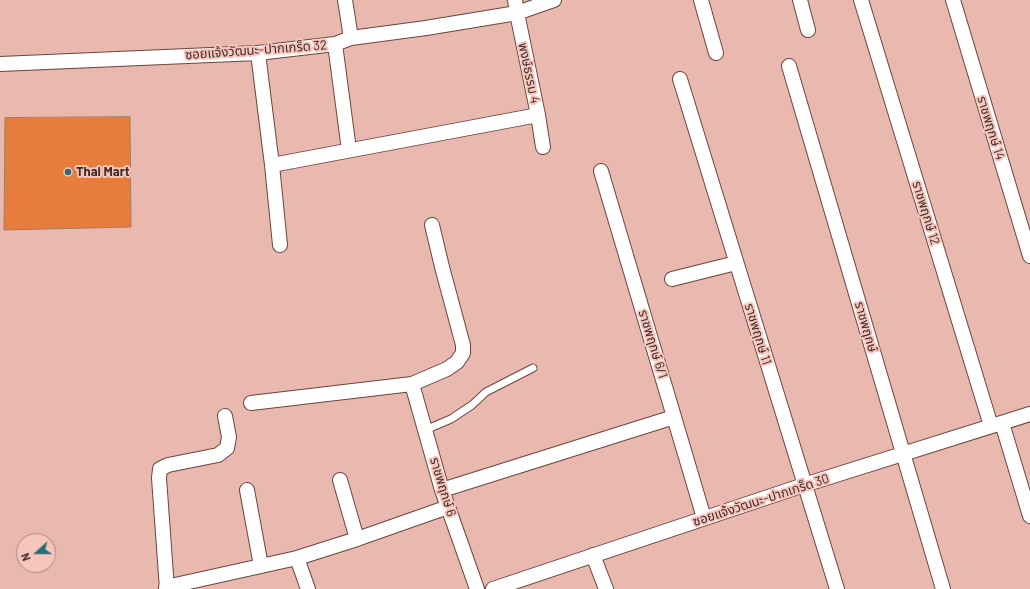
<!DOCTYPE html>
<meta charset="utf-8">
<style>
body{margin:0}
#map{position:relative;width:1030px;height:589px;overflow:hidden;background:#e9b8af;font-family:Barlow,sans-serif}
canvas{display:block}
.north{position:absolute;left:16px;top:533px;width:40px;height:40px;box-sizing:border-box;background:#f6c5bc;border:1px solid #ad8881;border-radius:50%;rotate:249deg;font-size:11px;font-weight:700;line-height:16px;text-align:center;color:#3f2c29}
.north::after{content:'';display:block;margin:auto;width:14px;height:18px;background:#256e79;clip-path:polygon(50% 0,100% 100%,50% 72%,0 100%)}
</style>
<div id="map">
<canvas width="1030" height="589"></canvas>
<div class="north">N</div>
</div>
<script>
const ctx = document.querySelector('canvas').getContext('2d');
ctx.lineJoin = 'round';
function fill(path, color) { ctx.fillStyle = color; ctx.fill(path, 'evenodd'); }
function strokePath(path, color, width, dash) { ctx.strokeStyle = color; ctx.lineWidth = width; ctx.lineCap = dash ? 'butt' : 'round'; ctx.setLineDash(dash || []); ctx.stroke(path); }
function write(font, color, halo, rows, align = 'center') {
  ctx.font = font + ' Barlow,"Noto Sans Thai",sans-serif'; ctx.lineWidth = 4; ctx.setLineDash([]); ctx.textBaseline = 'middle'; ctx.strokeStyle = halo; ctx.fillStyle = color; for (const [text, x, y, turn = 0] of rows) {
    ctx.save(); ctx.translate(x, y); ctx.rotate((+turn || 0) * Math.PI / 180); ctx.textAlign = isNaN(turn) ? turn : align; if (halo) ctx.strokeText(text, 0, 0); ctx.fillText(text, 0, 0); ctx.restore();
  }
}
const building = new Path2D(`
 M130,117L131,227L4,230L5,118Z`);
const lane = new Path2D(`
 M425,430L451,419L472,405L486,392L533,368`);
const street = new Path2D(`
 M345,0L351,38
 M515,0L517,13L538,115L543,147
 M701,0L716,53
 M800,0L808,30
 M861,0L991,426
 M953,0L1030,256
 M335,44L349,150
 M258,53L272,165L280,245
 M0,64L258,53L335,44L351,38L426,28L517,13L554,0
 M789,66L943,589
 M680,79L837,589
 M272,165L538,115
 M601,171L704,518
 M672,279L736,263
 M412,384L442,490L477,589
 M251,403L412,384L447,369L457,362L463,353V345L442,267L432,225
 M1002,423L1030,516
 M340,480L357,539
 M247,490L261,566
 M442,490L674,417
 M593,555L606,589
 M297,558L308,589
 M166,587L297,558L357,539L448,507
 M167,589L159,478L160,469L168,465L218,455L227,448L229,437L225,416
 M493,589L804,485L1030,414`);
const markers = [
 [68,172,4,"#256e79"]
];
const streetNames = [
 ["ซอยแจ้งวัฒนะ-ปากเกร็ด 32",256,50,-4],
 ["พงษ์ธรรม 4",529,73,78],
 ["ราชพฤกษ์ 14",991,128,73],
 ["ราชพฤกษ์ 12",926,213,73],
 ["ราชพฤกษ์",866,327,74],
 ["ราชพฤกษ์ 11",758,334,73],
 ["ราชพฤกษ์ 6/1",653,344,73],
 ["ราชพฤกษ์ 6",443,487,73],
 ["ซอยแจ้งวัฒนะ-ปากเกร็ด 30",761,500,-18]
];
const poiNames = [
 ["Thai Mart",76,172]
];
fill(building, '#e67d3c');
strokePath(building, '#a47c67', 1);
strokePath(lane, '#6d443d', 9);
strokePath(street, '#6d443d', 16);
strokePath(lane, '#fff', 7);
strokePath(street, '#fff', 14);
for (const [x, y, r, color] of markers) { const dot = new Path2D(); dot.arc(x, y, r, 0, 2 * Math.PI); ctx.fillStyle = color; ctx.fill(dot); strokePath(dot, '#f6c5bc', 1.5); }
write('13px', '#3f2c29', '#f6c5bc', streetNames);
write('bold 13px', '#3f2c29', '#f6c5bc', poiNames, 'left');
</script>
